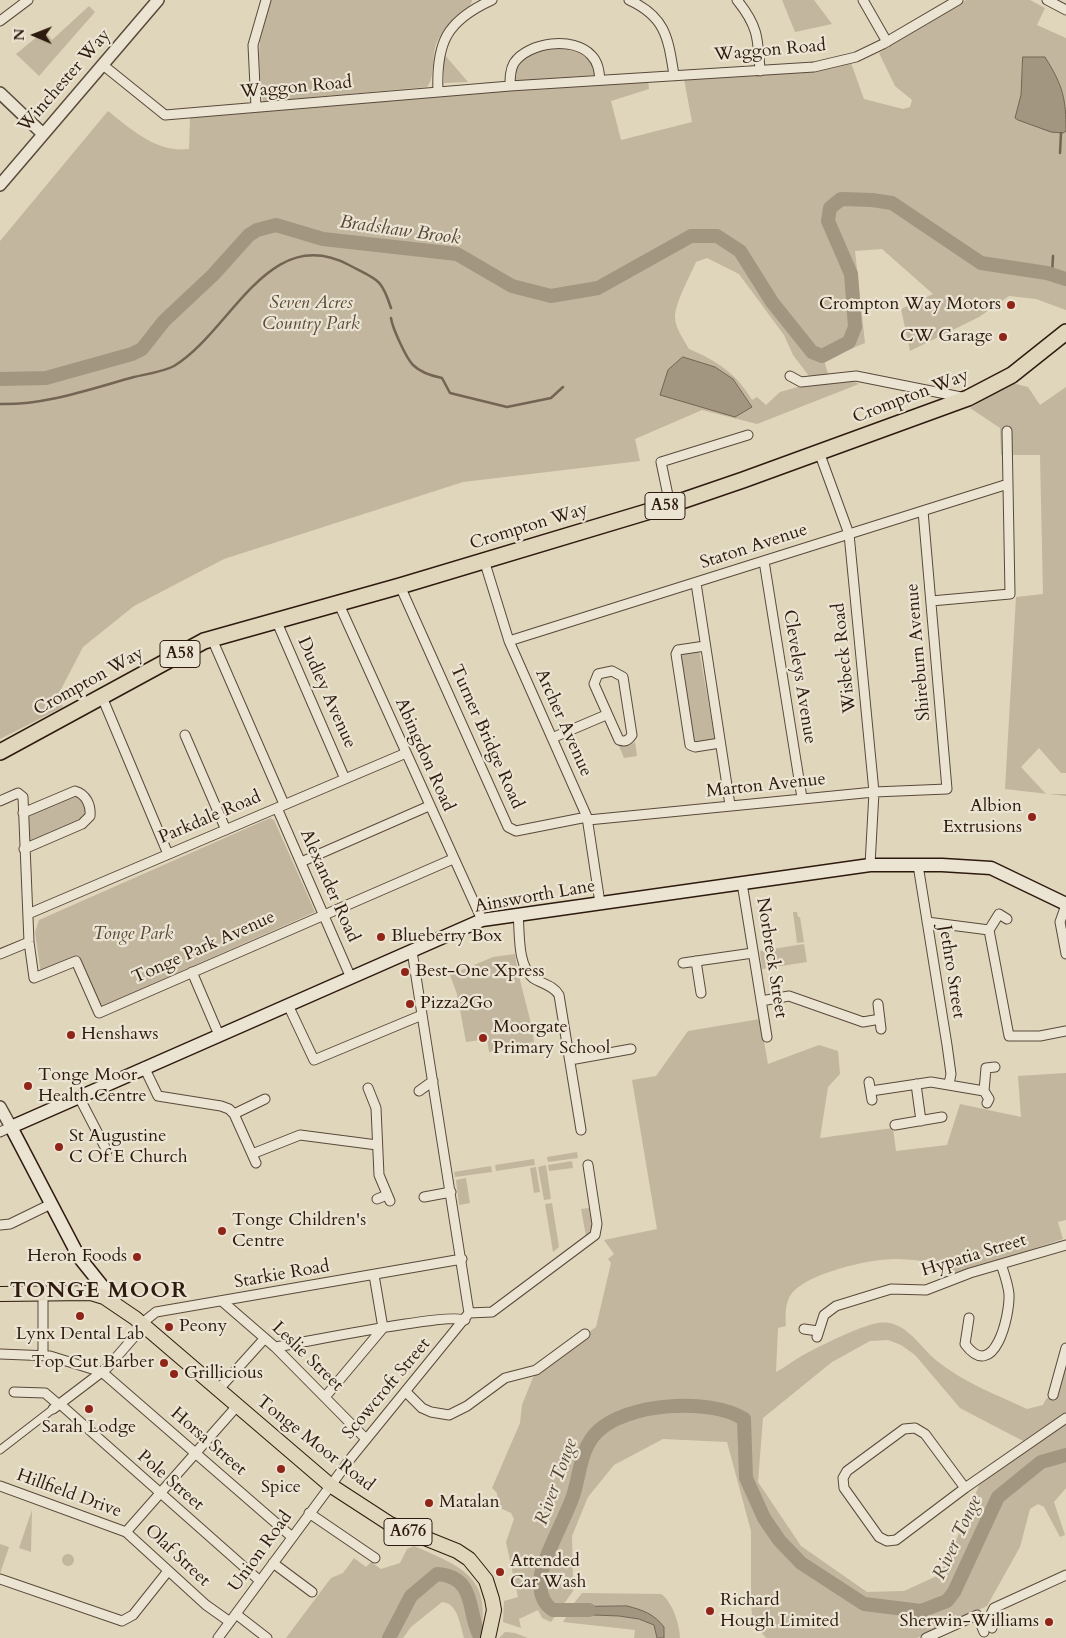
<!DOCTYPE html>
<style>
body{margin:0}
#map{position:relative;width:1066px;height:1638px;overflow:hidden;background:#e0d6bb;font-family:Cardo,serif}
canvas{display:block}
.north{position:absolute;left:10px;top:10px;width:50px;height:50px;-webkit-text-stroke:4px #ebe4d3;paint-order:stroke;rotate:271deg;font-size:14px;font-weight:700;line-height:20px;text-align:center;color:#2e1a0f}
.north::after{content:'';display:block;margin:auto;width:18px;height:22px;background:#2e1a0f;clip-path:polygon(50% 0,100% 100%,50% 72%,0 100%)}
</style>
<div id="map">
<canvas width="1066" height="1638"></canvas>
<div class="north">N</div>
</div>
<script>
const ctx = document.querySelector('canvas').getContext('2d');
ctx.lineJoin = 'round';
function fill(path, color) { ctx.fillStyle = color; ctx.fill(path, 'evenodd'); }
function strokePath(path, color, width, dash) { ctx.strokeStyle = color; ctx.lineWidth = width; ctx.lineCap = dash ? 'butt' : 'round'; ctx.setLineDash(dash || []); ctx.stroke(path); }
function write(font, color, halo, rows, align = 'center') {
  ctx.font = font + ' Cardo,serif'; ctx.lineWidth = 4.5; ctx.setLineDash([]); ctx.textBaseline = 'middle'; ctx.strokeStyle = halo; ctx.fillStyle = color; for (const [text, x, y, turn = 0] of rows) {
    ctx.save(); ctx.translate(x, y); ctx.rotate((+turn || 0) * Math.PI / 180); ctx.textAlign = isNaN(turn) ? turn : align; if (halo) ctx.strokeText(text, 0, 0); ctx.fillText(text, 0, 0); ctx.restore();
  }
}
const green = new Path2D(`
 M270,0H472V1C466,18 445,25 437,42C431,55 436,76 427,87L271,101H263C258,64 256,35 270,0Z
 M782,0H814L832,24L795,32Z
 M966,0H1030L1045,8L1037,25L1066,38V310L1036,299L1009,296L979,317L910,351L901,309L933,294L882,249L855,251L865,343L824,360L828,374L809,376L793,355L784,335L739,274L707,258L696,262C690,276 675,303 675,317C675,328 684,340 689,349C717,361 736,373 752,400L757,397L766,405L780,392L820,381L847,378L859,384L757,424L702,410L635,439L640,461L463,482L224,559L134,606L83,647L58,695L63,707L0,739V241L108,111C132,130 157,153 189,149L190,118L555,86L648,81L649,89L611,101L621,140L692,122L684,79L817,71L851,63L864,99L903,109L910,107L912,100L895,86L879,53ZM715,367L733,379L752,406Z
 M89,6L95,12L39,76L16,54L38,36L40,38L46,33L52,40Z
 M561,49C578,51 593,56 595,75L515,81C512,55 541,49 561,49Z
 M444,54L468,82L444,83Z
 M1012,383L1028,387L1040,405L1066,387V773H1061L1039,748L1021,767L1046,794H1066V796L1005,789L1016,597L1043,594L1040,455H1001L1000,428L970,408Z
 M699,650L715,739L695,743L693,742L680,656L682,653Z
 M635,742L637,756L624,758L619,746H629Z
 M74,794L82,798L87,810L85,819L30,843L28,818L30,813Z
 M270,818L274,820L315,912L100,1007L78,957L41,974L35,932L39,920Z
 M793,912H797L798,917H800L804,942L797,943Z
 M804,944L807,962L762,969L760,951Z
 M515,954C519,984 531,1015 534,1042L528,1043V1046L489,1052L487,1039L466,1042L457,994L450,975L493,957Z
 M760,1019L768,1064L819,1045L838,1051L840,1074L828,1087L820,1138L893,1128L896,1151L947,1145L960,1104L1021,1117L1018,1076L1066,1073V1220L1058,1222L1063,1239L951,1276L947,1265C931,1263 914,1259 897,1259C872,1258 808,1273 792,1293C785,1302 785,1315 786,1326L778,1328L776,1372C786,1367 795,1359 805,1354C822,1345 860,1326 878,1323C906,1319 919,1347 937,1361C963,1382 997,1395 1027,1409L1043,1405L1046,1399L1059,1392L1066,1366V1412L1023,1441L960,1408L915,1355L901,1345L888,1340L870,1341L832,1362L763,1418L758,1482L801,1546L867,1592L904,1591L937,1576L954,1545L980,1483L1066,1424V1488L1054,1502L1065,1535L1060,1537L1044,1507L1038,1504L1030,1509L1020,1547L987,1606L917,1638H766L753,1622L751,1605V1531L727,1442L663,1439L614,1465L588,1497L572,1536L573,1591L551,1622L542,1618L538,1610L519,1619L521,1628L503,1622L504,1601L518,1597L506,1542L514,1519L511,1513L498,1507L497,1493L492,1488L520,1423L522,1405L536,1370L596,1327L611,1263L608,1259L614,1254L604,1240L657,1229L632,1080L656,1076L688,1031Z
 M577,1152L578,1158L548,1162L547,1157Z
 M534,1159L535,1165L496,1171L495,1165Z
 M572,1161L573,1168L549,1171L548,1165Z
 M546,1165L551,1199L544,1200L538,1167Z
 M491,1166L492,1172L455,1177L454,1172Z
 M536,1167L540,1192L534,1193L530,1168Z
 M466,1178L470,1203L459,1205L456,1180Z
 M552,1203L559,1247L553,1252L545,1204Z
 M589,1208C595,1216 596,1229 586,1236L581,1209Z
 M32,1510L31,1552L19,1548Z
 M0,1544L9,1547L0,1574Z
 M414,1546C462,1567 493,1577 480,1638H464C460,1625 458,1603 442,1602L411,1627L403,1638H286L331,1578L343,1573L354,1558L366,1567L371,1562L381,1569L400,1563L407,1549Z
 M62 1560a6 6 0 1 1 12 0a6 6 0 1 1-12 0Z
 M582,1593L661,1594C672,1601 680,1625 680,1638H664V1627L627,1606L571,1607Z
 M568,1614L619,1616L639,1619L654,1625L657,1638H634L635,1630L563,1622Z
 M505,1632L515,1633L528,1638H499Z`);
const water = new Path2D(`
 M1023,57H1045C1063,86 1066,98 1066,131L1063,133L1051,132L1018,120L1015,118L1021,95Z
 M683,357L715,367L733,379L752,407L735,417L660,395L668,370Z
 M627,1606C643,1610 654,1614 664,1627V1638H657L654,1625L639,1619L619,1616L568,1614L571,1607Z`);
const stream = new Path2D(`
 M1060,153L1061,133
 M1052,274L1053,256
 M391,318C392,327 406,358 413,365C421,373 432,376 442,378L450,393L507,407L551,398L563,387
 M0,404C46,405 90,389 134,377C146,374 163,372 174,366C231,332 268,222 349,265C377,280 381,277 391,308`);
const river = new Path2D(`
 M0,379L46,378L132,354L142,349L164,321L213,275L249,235L257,230L276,225L323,239L457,254L512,286L551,296L598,288L691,236H717L740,251L772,302L812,352L822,356L849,342L855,327L851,274L828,221L830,208L841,199L872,200L892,203L981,263L1047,273L1066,279
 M589,1610H553C543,1604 540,1593 540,1581C541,1561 566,1517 573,1496C580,1475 580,1449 597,1432C626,1403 709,1397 744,1419L746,1478L764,1518L779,1540L801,1563L864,1604L921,1611L947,1601L954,1592L998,1497L1041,1462L1066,1455
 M389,1638L411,1596L437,1574C479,1577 466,1616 481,1638`);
const pedestrian = new Path2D(`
 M0,1450L53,1409`);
const minor = new Path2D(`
 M629,0C666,17 668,38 674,75
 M737,0C758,26 758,38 760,71
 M863,0L887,42
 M1047,0L1066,10
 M0,21L28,0
 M103,65L165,115L510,86L814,67L856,57L883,44L958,0
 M510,86C510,78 510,70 514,63C528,42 574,36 591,55C598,62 599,70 600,80
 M438,92C436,43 446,21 492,0
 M256,107L253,45L266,0
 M790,376L801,382L856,376L966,398
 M819,452L849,534L874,792L870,865
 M670,505L661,462L748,435
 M484,560L509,641L587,817L600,903
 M764,561L802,798
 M696,583L730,805
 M400,586L508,827L516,831L587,817
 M931,601L1010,594L1007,431
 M338,602L482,920
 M276,620L345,779
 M212,639L284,804
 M509,641L1008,484
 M705,646L678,650L676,654L690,745L695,747L720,743
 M612,671L623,677L632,735C628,741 625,742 619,740L594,684L598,674Z
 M102,697L168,854
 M185,735L226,830
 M552,738L606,715
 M0,801L18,793L23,797L29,942L34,978L76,961L99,1013L453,859
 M277,808L351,978
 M23,813L75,791C86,794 91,805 90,816L82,824L24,849
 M588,820L874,792L947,789L923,511
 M301,862L429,806
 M918,865L947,1045L951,1074L949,1084
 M742,883L767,1037
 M1066,905L1060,922L1066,954
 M28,914L406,753
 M518,914C520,933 517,965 533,978C542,984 553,985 559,995L581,1130
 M927,922L989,930
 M989,930L1009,1036H1040L1066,1031
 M989,930L999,914L1007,919
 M0,954L29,942
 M696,961L701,993
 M683,963L753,953
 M192,972L219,1035
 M761,1001L789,996L863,1022L880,1019
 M878,1004L881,1029
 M288,1005L314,1060L422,1015
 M570,1060L631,1049
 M144,1067L158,1096L221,1106L229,1109L234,1114L256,1163
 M869,1082L872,1100
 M916,1084L921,1121
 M368,1088L376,1108L379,1175L390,1201
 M419,1091L433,1081
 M871,1091L931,1082L984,1091L986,1068L995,1067
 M984,1091L989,1099L987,1103
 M79,1097L107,1151
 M234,1114L265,1099
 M895,1125L942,1117
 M0,1132L11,1127
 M252,1154L300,1135L377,1145
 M424,1197L451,1192
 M377,1199L387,1195
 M0,1225L10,1224L49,1205
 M223,1302L275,1347L366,1439
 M469,1313L492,1312L595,1235L597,1224L588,1165
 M969,1318L965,1344C994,1383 1010,1316 1009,1294C1008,1284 1004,1273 1001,1264
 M141,1324L156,1312L462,1259
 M804,1329L818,1331
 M817,1337L824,1315L836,1306L891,1289L926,1290L970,1273L1066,1245
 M275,1347C302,1343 450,1312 465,1320
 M0,1354L50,1356L102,1372L292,1537
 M43,1355V1294
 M219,1389L265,1338
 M14,1392L45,1393L59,1405
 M406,1392L422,1408L431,1412L449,1415L467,1406L505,1378L536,1370L585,1334
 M1053,1395L1066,1348
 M325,1397L383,1328L374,1275
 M60,1404L260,1581
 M53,1409L107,1368L134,1337
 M0,1486L126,1532L206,1605L230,1622
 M965,1488L925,1434L915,1428L904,1429L847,1471L843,1478L844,1488L879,1537L887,1541L896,1540L965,1488L1066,1418
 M309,1513L375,1558
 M126,1532L237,1406
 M273,1563L312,1592
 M0,1579L122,1621L133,1615L168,1571
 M236,1614L267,1638
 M992,1628L989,1618L994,1608L1066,1575
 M218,1638L351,1458L469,1313L412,951
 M926,1638L977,1615L984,1632`);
const tertiary = new Path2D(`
 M0,93L43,134
 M0,185L158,0
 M0,1107L11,1127`);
const secondary = new Path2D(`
 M115,1302L79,1257L11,1127L482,920L870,865H942L991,868L1066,904`);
const primary = new Path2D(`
 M0,1294L91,1293L104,1297L135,1318L330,1485L390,1524L457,1551L469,1559L486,1580L492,1599L494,1610L488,1638`);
const trunk = new Path2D(`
 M0,752L204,641L400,586L670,505L743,480L968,398L1012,375L1066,332`);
const markers = [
 [1011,305,5,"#8f2418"],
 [1003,337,5,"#8f2418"],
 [1032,817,5,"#8f2418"],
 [381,937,5,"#8f2418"],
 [405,972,5,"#8f2418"],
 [410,1004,5,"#8f2418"],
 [71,1035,5,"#8f2418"],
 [483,1038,5,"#8f2418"],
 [28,1086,5,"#8f2418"],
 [59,1147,5,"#8f2418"],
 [222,1231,5,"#8f2418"],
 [137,1257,5,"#8f2418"],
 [80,1316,5,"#8f2418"],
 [169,1327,5,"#8f2418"],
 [164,1363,5,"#8f2418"],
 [174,1374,5,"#8f2418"],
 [89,1409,5,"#8f2418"],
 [281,1469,5,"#8f2418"],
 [429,1503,5,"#8f2418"],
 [500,1572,5,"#8f2418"],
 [710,1611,5,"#8f2418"],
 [1049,1622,5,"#8f2418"]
];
const shields = [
 [665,506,40],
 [180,654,40],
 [408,1532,48]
];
const shieldNames = [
 ["A58",665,506],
 ["A58",180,654],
 ["A676",408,1532]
];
const streetNames = [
 ["Waggon Road",770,51,-5],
 ["Winchester Way",65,81,-49],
 ["Waggon Road",296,88,-5],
 ["Crompton Way",911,397,-21],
 ["Crompton Way",529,527,-17],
 ["Staton Avenue",754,547,-18],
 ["Shireburn Avenue",919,652,-95],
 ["Wisbeck Road",845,658,-96],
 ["Cleveleys Avenue",799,677,81],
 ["Crompton Way",89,682,-29],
 ["Dudley Avenue",326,693,66],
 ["Archer Avenue",563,723,66],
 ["Turner Bridge Road",486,737,66],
 ["Abingdon Road",424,755,66],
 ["Marton Avenue",766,786,-6],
 ["Parkdale Road",210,818,-23],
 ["Alexander Road",329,886,66],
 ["Ainsworth Lane",535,897,-10],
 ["Tonge Park Avenue",204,948,-24],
 ["Norbreck Street",771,958,81],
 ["Jethro Street",951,972,81],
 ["Hypatia Street",974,1256,-17],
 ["Starkie Road",282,1275,-10],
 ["Leslie Street",307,1357,44],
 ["Scowcroft Street",387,1389,-50],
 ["Horsa Street",208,1442,41],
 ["Tonge Moor Road",315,1444,38],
 ["Pole Street",170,1481,41],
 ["Hillfield Drive",69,1494,20],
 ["Union Road",261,1552,-54],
 ["Olaf Street",177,1556,43]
];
const parkNames = [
 ["Seven Acres",311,304],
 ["Country Park",311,325],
 ["Tonge Park",133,935]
];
const poiNames = [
 ["Crompton Way Motors",1001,305,"right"],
 ["CW Garage",993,337,"right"],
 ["Albion",1022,807,"right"],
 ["Extrusions",1022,828,"right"],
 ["Blueberry Box",391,937],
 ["Best-One Xpress",415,972],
 ["Pizza2Go",420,1004],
 ["Moorgate",493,1028],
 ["Primary School",493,1049],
 ["Henshaws",81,1035],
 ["Tonge Moor",38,1076],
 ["Health Centre",38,1097],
 ["St Augustine",69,1137],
 ["C Of E Church",69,1158],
 ["Tonge Children's",232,1221],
 ["Centre",232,1242],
 ["Heron Foods",127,1257,"right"],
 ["Peony",179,1327],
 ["Lynx Dental Lab",80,1335,"center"],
 ["Top Cut Barber",154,1363,"right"],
 ["Grillicious",184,1374],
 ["Sarah Lodge",89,1428,"center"],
 ["Spice",281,1488,"center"],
 ["Matalan",439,1503],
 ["Attended",510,1562],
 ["Car Wash",510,1583],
 ["Richard",720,1601],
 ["Hough Limited",720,1622],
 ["Sherwin-Williams",1039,1622,"right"]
];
const waterNames = [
 ["Bradshaw Brook",400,231,8],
 ["River Tonge",557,1482,-70],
 ["River Tonge",958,1538,-65]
];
const districtNames = [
 ["TONGE MOOR",99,1292]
];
fill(green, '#c2b69e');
fill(water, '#a39681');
strokePath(water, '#746453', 1);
strokePath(stream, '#746453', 2.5);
strokePath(river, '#a39681', 14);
strokePath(pedestrian, '#5a493a', 9);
strokePath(minor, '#5a493a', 11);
strokePath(tertiary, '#5a493a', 14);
strokePath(secondary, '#2e1a0f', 15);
strokePath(primary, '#2e1a0f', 16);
strokePath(trunk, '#2e1a0f', 18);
strokePath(pedestrian, '#ebe4d3', 7);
strokePath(minor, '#ebe4d3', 9);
strokePath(tertiary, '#ebe4d3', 11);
strokePath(secondary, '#ebe4d3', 12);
strokePath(primary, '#e0d6bb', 14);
strokePath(trunk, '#e0d6bb', 15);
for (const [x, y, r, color] of markers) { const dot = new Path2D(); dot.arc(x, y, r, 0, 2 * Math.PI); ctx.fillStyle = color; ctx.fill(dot); strokePath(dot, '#ebe4d3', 2); }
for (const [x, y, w] of shields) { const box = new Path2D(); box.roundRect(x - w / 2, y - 13.5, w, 27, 4); ctx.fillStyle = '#ebe4d3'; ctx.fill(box); strokePath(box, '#2e1a0f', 1); }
write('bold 16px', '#2e1a0f', null, shieldNames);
write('18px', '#2e1a0f', '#ebe4d3', streetNames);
write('italic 18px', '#5a493a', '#ebe4d3', parkNames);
write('18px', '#2e1a0f', '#ebe4d3', poiNames, 'left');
write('italic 19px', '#574537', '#ebe4d3', waterNames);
ctx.letterSpacing = '1px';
write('bold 22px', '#2e1a0f', '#ebe4d3', districtNames);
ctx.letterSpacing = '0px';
</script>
